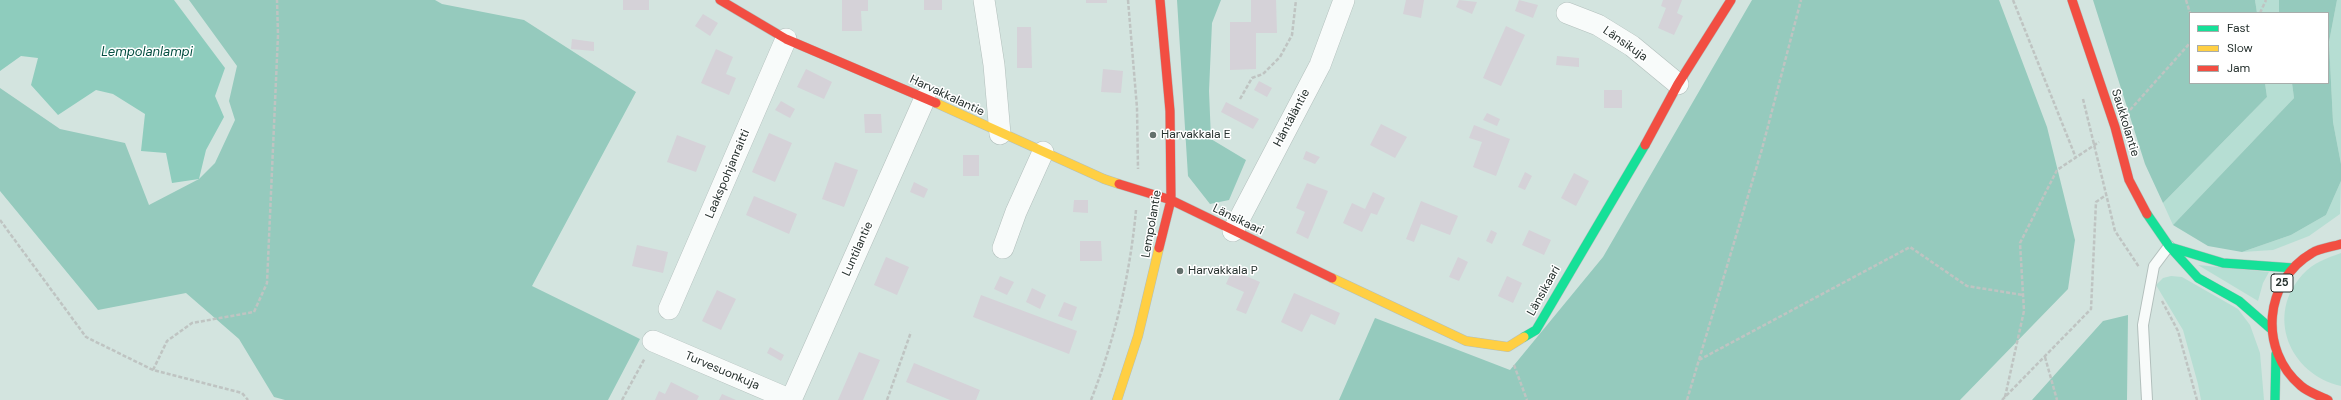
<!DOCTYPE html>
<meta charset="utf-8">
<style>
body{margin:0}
#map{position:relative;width:2341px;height:400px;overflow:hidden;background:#d3e4df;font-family:"DM Sans",sans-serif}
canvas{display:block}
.legend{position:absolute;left:2189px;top:12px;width:140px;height:72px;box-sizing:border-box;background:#fff;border:1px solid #a8adab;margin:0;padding:5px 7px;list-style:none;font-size:12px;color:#26312e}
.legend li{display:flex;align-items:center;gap:8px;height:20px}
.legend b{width:20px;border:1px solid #a8adab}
</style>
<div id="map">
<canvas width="2341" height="400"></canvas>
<ul class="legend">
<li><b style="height:5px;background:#16e098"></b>Fast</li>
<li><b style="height:5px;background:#ffcf43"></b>Slow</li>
<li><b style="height:5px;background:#f24e42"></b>Jam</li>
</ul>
</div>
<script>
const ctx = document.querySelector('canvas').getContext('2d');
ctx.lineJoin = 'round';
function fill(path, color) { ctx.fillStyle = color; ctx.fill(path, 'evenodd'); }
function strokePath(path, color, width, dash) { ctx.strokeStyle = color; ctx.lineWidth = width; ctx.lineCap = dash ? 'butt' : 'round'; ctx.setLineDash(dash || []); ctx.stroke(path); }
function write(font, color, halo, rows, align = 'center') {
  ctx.font = font + ' "DM Sans",sans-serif'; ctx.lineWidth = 3; ctx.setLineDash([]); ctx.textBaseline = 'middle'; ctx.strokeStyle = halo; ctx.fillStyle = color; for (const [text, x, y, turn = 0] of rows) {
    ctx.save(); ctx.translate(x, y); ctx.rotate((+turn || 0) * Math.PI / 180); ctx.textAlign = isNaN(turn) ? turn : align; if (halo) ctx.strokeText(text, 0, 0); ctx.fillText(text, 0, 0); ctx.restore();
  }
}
const green = new Path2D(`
 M2255,0H2279V13H2257Z
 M2337,0H2341V164L2333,122L2329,42Z
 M2265,83H2292L2294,98L2173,225L2163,203L2267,97Z
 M2341,181L2340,214L2309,236L2273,250L2242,252L2291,235L2326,215Z
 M2341,253V386C2289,374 2265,315 2303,274C2313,263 2327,258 2341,253Z
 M2198,265L2269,272L2263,283L2258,301Z
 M2171,276L2182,277L2238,309L2250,325L2260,353L2264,400H2201L2198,384L2183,330L2156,285L2163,278Z`);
const forest = new Path2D(`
 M189,0H435L442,4L524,20L636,92L532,286L640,339L608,400H285L274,397L239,339L186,293L98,310L0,191V88L60,129L125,143L149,205L199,179L215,163L235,120L229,101L237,66Z
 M1177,0H1221L1212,23L1209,91L1211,139L1246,160L1229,200L1210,204L1188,176Z
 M1752,0H1999L2047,127L2075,240L2068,289L1960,400H1339L1375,318L1510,370L1603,257Z
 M2093,0H2255L2257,13H2190V83H2265L2267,97L2163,203L2145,164Z
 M2279,0H2337L2329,42L2333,122L2341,164V181L2326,215L2291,235L2242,252L2208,246L2173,225L2294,98L2292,83H2328V13H2279Z
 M2128,315L2127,400H2032L2103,321Z`);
const water = new Path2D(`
 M0,0H174L225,68L215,96L224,117L206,150L199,179L172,183L166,153L141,151L145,114L113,94L96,90L58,115L31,85L38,58L21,56L0,71Z`);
const building = new Path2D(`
 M623,0H649V10H623Z
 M842,0H868V11H861L862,31H842Z
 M924,0H942V10H924Z
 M1086,0H1107V3H1086Z
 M1251,0H1276L1277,33H1256V69L1230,70V22H1251Z
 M1406,0H1424L1421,18L1403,14Z
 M1459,0L1477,2L1472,14L1456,7Z
 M1519,0L1538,5L1533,18L1515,11Z
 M1663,0H1682L1677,13L1683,16L1674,35L1658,28L1666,8L1661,6Z
 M703,14L718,23L710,36L695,26Z
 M1506,26L1525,35L1501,86L1483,78Z
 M1017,27H1031L1032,68H1017Z
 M572,39L594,42V51L571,49Z
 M716,49L733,57L726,74L736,78L729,95L701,83Z
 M1557,56L1579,58V67L1556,65Z
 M806,69L832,82L824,99L797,87Z
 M1103,69L1123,71L1121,93L1101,92Z
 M1259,81L1272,88L1267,97L1254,90Z
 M1604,90H1622V108H1604Z
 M781,101L795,109L790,118L775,110Z
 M1226,102L1259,119L1253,129L1221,112Z
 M1487,113L1500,119L1497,126L1483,120Z
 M864,114H881L882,133H865Z
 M1381,124L1407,137L1395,158L1370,145Z
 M1474,125L1510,139L1496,176L1473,167L1482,142L1469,138Z
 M769,133L792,143L775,182L752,172Z
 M677,135L706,146L696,172L667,162Z
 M1306,151L1320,157L1315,164L1303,159Z
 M963,155H979V176H963Z
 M835,162L858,170L844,207L822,199Z
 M1525,172L1532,176L1525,190L1518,187Z
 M1574,173L1589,181L1576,206L1561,198Z
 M914,182L928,189L924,198L910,192Z
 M1307,183L1328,191L1308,239L1296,233L1305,212L1296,208Z
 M1373,192L1385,198L1377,215L1371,213L1362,232L1343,223L1352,203L1365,209Z
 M754,196L797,214L789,234L746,215Z
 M1074,200H1088V213L1073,212Z
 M1421,201L1458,216L1450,235L1421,224L1414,242L1406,239Z
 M1491,230L1497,233L1492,244L1486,241Z
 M1529,230L1551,240L1544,255L1522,245Z
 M1080,241H1101L1102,261H1080Z
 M637,245L668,252L663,273L632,266Z
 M886,257L909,267L897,295L874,285Z
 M1458,257L1468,262L1459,281L1449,277Z
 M1232,270L1260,282L1246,314L1236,310L1244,292L1226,284Z
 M1000,276L1014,282L1007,295L994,289Z
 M1507,276L1522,283L1513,303L1498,296Z
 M1032,288L1046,295L1040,309L1026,302Z
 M717,290L736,299L721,330L702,321Z
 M1294,293L1340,313L1335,325L1311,314L1302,332L1281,322Z
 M981,295L1077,331L1069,354L973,317Z
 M1064,302L1077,307L1072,321L1058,316Z
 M770,347L784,355L781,361L767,353Z
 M859,352L880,360L863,400H838Z
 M914,363L980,390L976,400H950L906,382Z
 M671,382L699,396L697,400H655L659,391L665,394Z
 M722,394L736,400H719Z`);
const path = new Path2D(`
 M1128,0L1137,108L1138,169
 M2013,0L2076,158
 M2186,0L2190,13
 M2260,13L2266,0
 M1240,99L1252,78L1263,74L1280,57L1292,35L1296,0
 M2083,99L2115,231L2139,267
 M2130,110L2190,43
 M0,220L86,337L153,370L242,393L248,400
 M2162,301L2178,331L2197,400
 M2045,357L2057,400
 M1699,360L1910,247L1967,286L2023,295
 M1514,365L1527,400
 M153,370L167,341L192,323L254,312L267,283L278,35L277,0
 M2005,397L2024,311L2020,243L2057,170L2099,142
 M622,400L645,358
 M887,400L911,332
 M1091,400C1115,339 1130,275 1136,210
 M1687,400L1762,149L1801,0
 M2002,400L2091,309L2096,202L2106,195`);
const lane = new Path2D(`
 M2147,400L2143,325L2154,266L2169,246`);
const street = new Path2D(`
 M984,0L994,65L1000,134
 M1567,13L1598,25L1632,46L1678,84
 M1233,231L1320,65L1344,0
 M1003,248L1016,212L1043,152
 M669,309L786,39
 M653,341L791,400
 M791,400L925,98`);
const fast = new Path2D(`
 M2147,214L2169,246L2198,278L2239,301L2270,328
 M2170,247L2223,263L2293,268
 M1524,337L1536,330L1645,145
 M2275,400L2276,354`);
const slow = new Path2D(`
 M936,103L1104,179L1119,184
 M1332,278L1466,341L1508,347L1524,337
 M1117,400L1138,336L1159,248`);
const jam = new Path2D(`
 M720,0L786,39L936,103
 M2072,0L2115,127L2129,180L2147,214
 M1645,145L1678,84L1731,0
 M1119,184L1171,200L1332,278
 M1159,248L1171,200L1170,111L1160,0
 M2328,400C2319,396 2308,392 2301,386C2258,350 2264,281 2312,253C2320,248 2332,247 2341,244`);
const markers = [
 [1153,135,4,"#63706c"],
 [1180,271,4,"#63706c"]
];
const shields = [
 [2282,283,22]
];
const shieldNames = [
 ["25",2282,283]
];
const streetNames = [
 ["Länsikuja",1625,44,35],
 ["Harvakkalantie",947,96,25],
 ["Häntäläntie",1292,118,-62],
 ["Saukkolantie",2125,123,73],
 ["Laakspohjanraitti",728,174,-67],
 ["Länsikaari",1238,220,26],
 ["Lempolantie",1152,224,-80],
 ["Luntilantie",858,249,-66],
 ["Länsikaari",1544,291,-61],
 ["Turvesuonkuja",722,371,23]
];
const poiNames = [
 ["Harvakkala E",1161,135],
 ["Harvakkala P",1188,271]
];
const waterNames = [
 ["Lempolanlampi",147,53]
];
fill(green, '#b6ded3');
fill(forest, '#95cabd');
fill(water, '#8eccbd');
fill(building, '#d5d2d8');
strokePath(lane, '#b2bfbc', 12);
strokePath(street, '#b2bfbc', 22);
strokePath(fast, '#b2bfbc', 10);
strokePath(slow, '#b2bfbc', 10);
strokePath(jam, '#b2bfbc', 10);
strokePath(path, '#bfc4c2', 2.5, [4, 2]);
strokePath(lane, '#f8fbfa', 10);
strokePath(street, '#f8fbfa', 21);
strokePath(fast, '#16e098', 9);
strokePath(slow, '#ffcf43', 9);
strokePath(jam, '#f24e42', 9);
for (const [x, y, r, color] of markers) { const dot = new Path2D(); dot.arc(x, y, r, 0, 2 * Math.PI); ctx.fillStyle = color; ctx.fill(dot); strokePath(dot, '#fff', 1.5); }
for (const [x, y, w] of shields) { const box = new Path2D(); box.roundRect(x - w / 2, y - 9, w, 18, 3); ctx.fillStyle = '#fff'; ctx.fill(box); strokePath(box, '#26312e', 1); }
write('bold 11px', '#26312e', null, shieldNames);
write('12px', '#26312e', '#fff', streetNames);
write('12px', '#26312e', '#fff', poiNames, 'left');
write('italic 13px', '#054f42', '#fff', waterNames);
</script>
